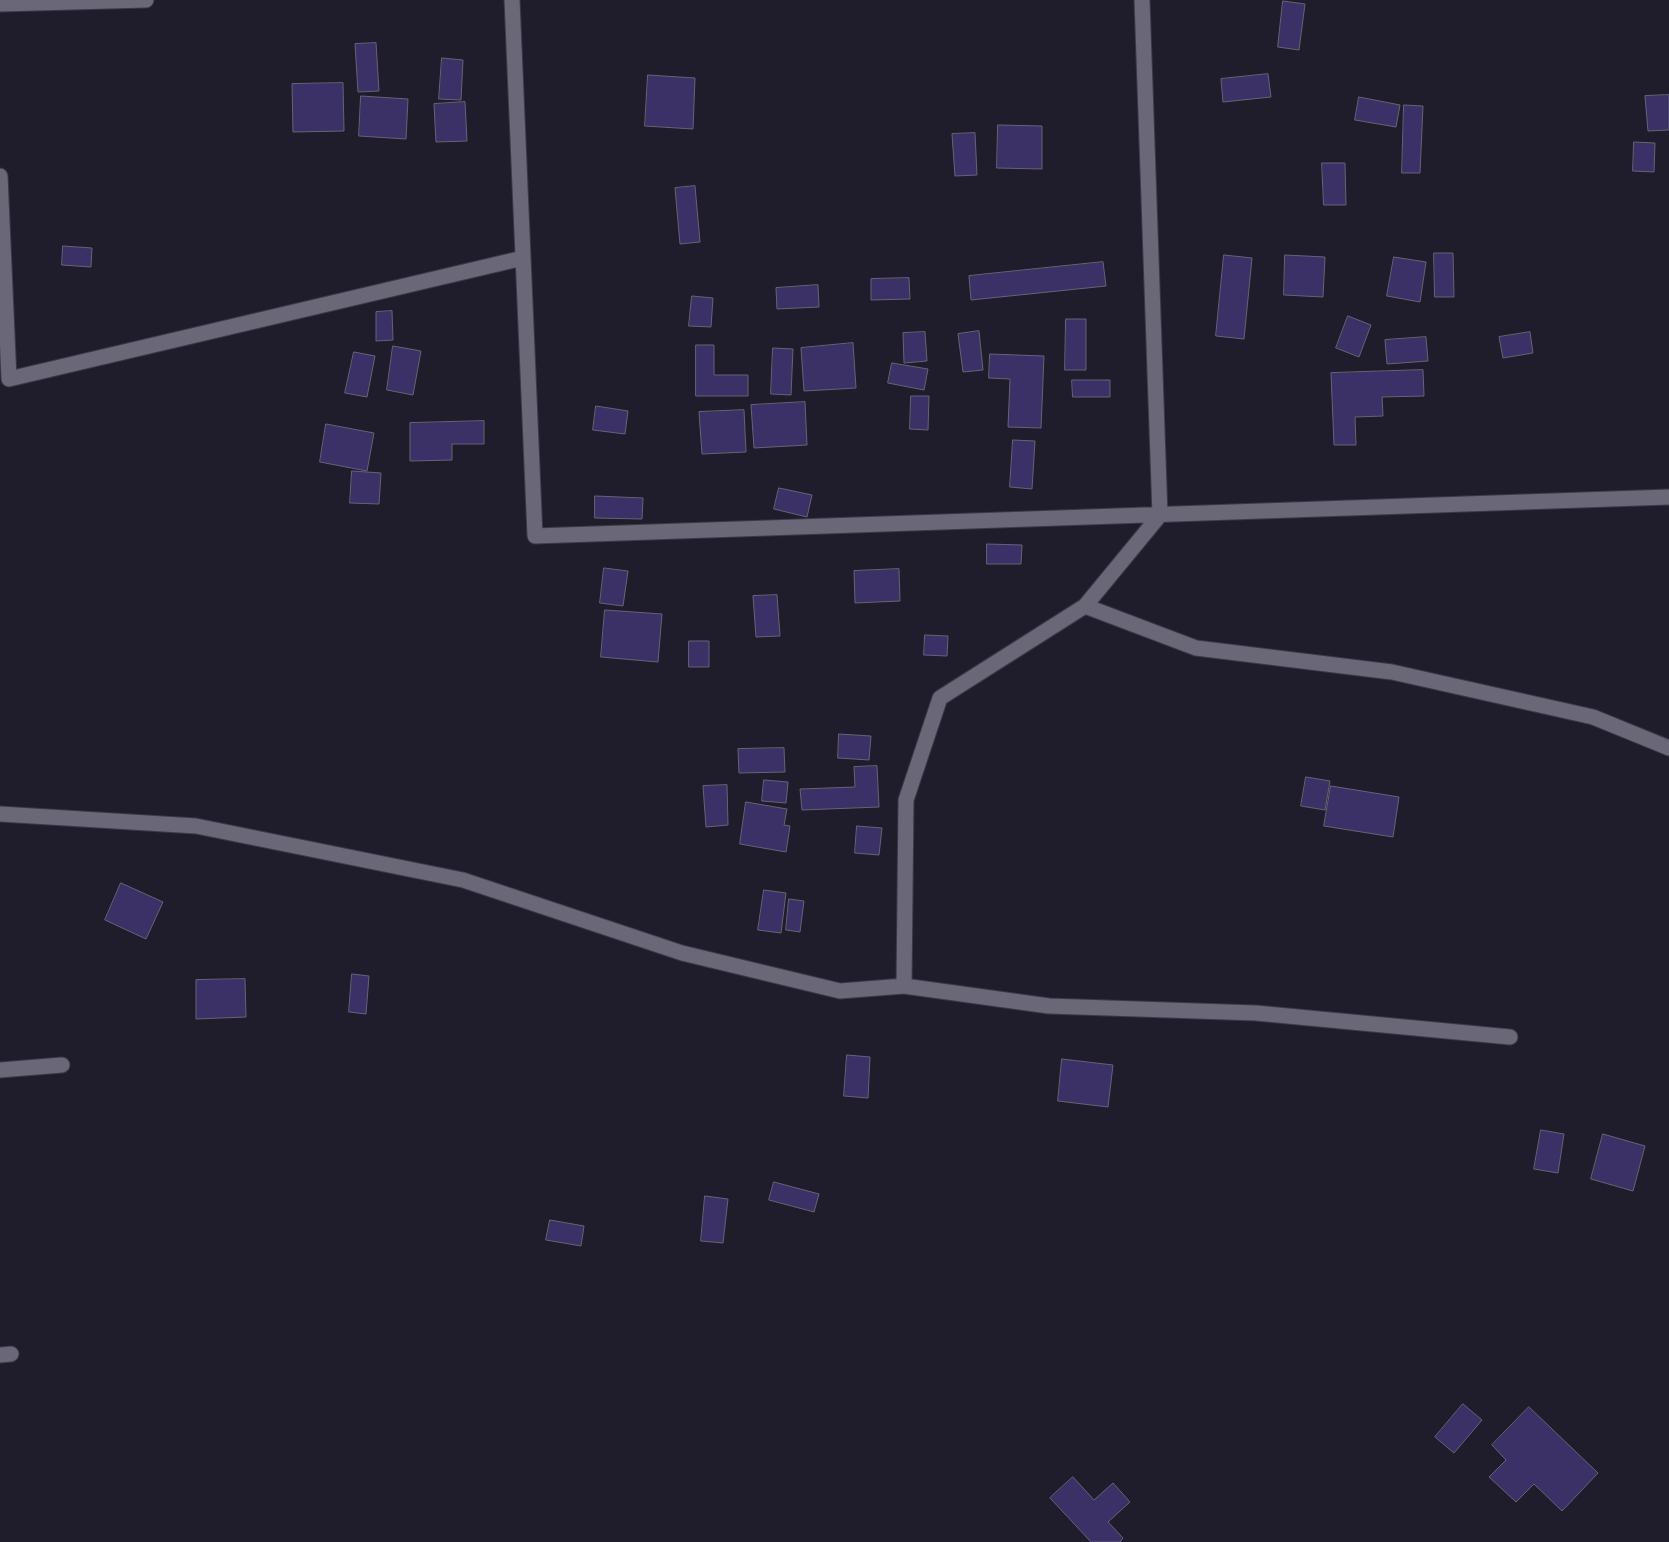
<!DOCTYPE html>
<style>
body{margin:0}
canvas{display:block;background:#1f1d2b}
</style>
<canvas width="1669" height="1542"></canvas>
<script>
const ctx = document.querySelector('canvas').getContext('2d');
ctx.lineJoin = 'round';
function fill(path, color) { ctx.fillStyle = color; ctx.fill(path, 'evenodd'); }
function strokePath(path, color, width, dash) { ctx.strokeStyle = color; ctx.lineWidth = width; ctx.lineCap = dash ? 'butt' : 'round'; ctx.setLineDash(dash || []); ctx.stroke(path); }
const building = new Path2D(`
 M1283,1L1305,4L1299,50L1278,47Z
 M376,43L379,91L358,92L355,44Z
 M442,58L463,60L461,100L439,99Z
 M1268,74L1271,97L1223,102L1221,79Z
 M648,75L695,78L693,129L645,126Z
 M343,83L344,131L293,132L292,84Z
 M1669,95V130L1648,131L1645,96Z
 M361,96L408,99L406,139L359,136Z
 M1359,97L1400,105L1396,127L1355,120Z
 M465,102L467,141L436,142L434,104Z
 M1404,105L1423,106L1420,173H1402Z
 M998,125L1042,126V169L997,168Z
 M975,133L977,175L955,176L952,134Z
 M1634,142L1655,143L1654,172L1633,171Z
 M1322,163H1345L1346,205H1324Z
 M695,186L700,242L680,244L675,188Z
 M63,246L92,248L91,267L62,265Z
 M1434,253H1453L1454,297H1435Z
 M1224,255L1252,258L1244,339L1216,336Z
 M1285,255L1325,257L1323,297L1284,295Z
 M1394,257L1426,262L1420,302L1387,296Z
 M1103,262L1106,286L971,300L969,276Z
 M909,278L910,299L871,300V279Z
 M818,285L819,307L777,309L776,288Z
 M692,296L713,298L711,327L689,326Z
 M392,311L393,340L376,341V312Z
 M1348,316L1371,325L1359,357L1336,348Z
 M1066,319H1086V370H1065Z
 M979,331L983,370L963,372L958,334Z
 M925,332L927,361L904,363L903,333Z
 M1530,332L1533,353L1503,358L1499,337Z
 M1426,337L1428,361L1387,364L1385,340Z
 M853,343L856,388L804,391L801,348Z
 M696,345H714V375H748V396H696Z
 M393,346L421,351L413,395L387,390Z
 M773,348L793,349L791,395L771,394Z
 M354,352L375,356L367,397L345,393Z
 M990,354L1044,356L1041,428L1008,427L1010,379L989,378Z
 M892,363L928,369L924,390L888,383Z
 M1423,370L1424,396L1382,397L1383,416L1355,417L1356,445H1334L1331,373Z
 M1072,380H1110V397H1073Z
 M911,396H929L928,430L910,429Z
 M805,402L807,445L754,448L751,405Z
 M596,406L628,411L625,434L593,430Z
 M744,410L746,452L702,454L699,412Z
 M484,421V444H452V460L410,461V423Z
 M326,424L374,433L367,471L320,462Z
 M1013,440L1035,441L1032,489L1010,487Z
 M352,471L381,473L379,504L350,503Z
 M779,488L812,495L807,517L774,509Z
 M595,496L643,498L642,519L595,518Z
 M987,544L1022,545L1021,564H987Z
 M604,568L628,571L623,606L600,603Z
 M899,569L900,601L855,603L854,571Z
 M777,595L780,636L756,637L753,596Z
 M605,610L662,614L658,662L601,657Z
 M925,635L948,636L947,656L924,655Z
 M689,641H709V667H689Z
 M839,734L871,736L869,760L838,758Z
 M784,748L785,772L739,773L738,749Z
 M877,766L879,807L802,810L800,789L855,787L854,767Z
 M1306,777L1330,781L1325,810L1301,806Z
 M764,780L788,782L786,803L762,801Z
 M727,785L728,825L706,827L703,786Z
 M1331,786L1399,797L1393,837L1324,826Z
 M746,802L787,809L784,825L790,826L786,852L740,844Z
 M857,826L882,828L879,855L855,853Z
 M121,883L163,902L146,939L105,920Z
 M764,890L786,893L781,933L758,930Z
 M789,899L804,901L800,932L786,930Z
 M352,974L369,976L366,1014L349,1012Z
 M245,979L246,1017L196,1019V980Z
 M847,1055L870,1057L868,1098L844,1096Z
 M1062,1059L1113,1065L1108,1107L1058,1101Z
 M1541,1130L1564,1134L1558,1173L1534,1169Z
 M1603,1134L1645,1146L1633,1191L1591,1179Z
 M774,1182L819,1194L814,1212L769,1200Z
 M705,1196L728,1199L723,1243L701,1241Z
 M550,1220L584,1226L581,1246L546,1240Z
 M1463,1404L1482,1420L1454,1453L1435,1437Z
 M1529,1407L1598,1473L1562,1511L1534,1484L1516,1502L1489,1477L1506,1460L1492,1445Z
 M1073,1477L1094,1500L1113,1483L1130,1502L1108,1522L1123,1538L1120,1542H1091L1050,1498Z`);
const minor = new Path2D(`
 M512,0L535,536L1669,497
 M0,4L146,0
 M0,176L9,379L523,258
 M1085,606L1196,648L1392,672L1593,717L1669,748
 M0,814L196,826L463,880L682,953L840,991L904,986L1049,1006L1256,1013L1510,1037
 M904,986L906,800L940,698L1085,606L1160,515L1142,0
 M0,1070L62,1065
 M0,1355L11,1354`);
fill(building, '#3b3166');
strokePath(building, '#656374', 1);
strokePath(minor, '#3b3945', 17);
strokePath(minor, '#696778', 15);
</script>
